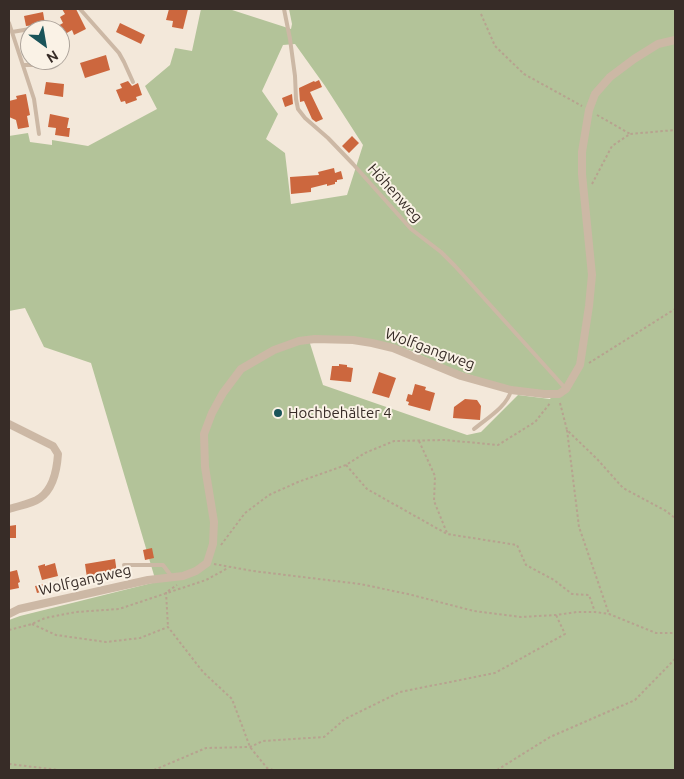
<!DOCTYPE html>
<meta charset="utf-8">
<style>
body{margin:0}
#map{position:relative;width:684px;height:779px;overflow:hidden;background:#f3e8da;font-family:Ubuntu,sans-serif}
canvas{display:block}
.frame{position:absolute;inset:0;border:10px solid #372c27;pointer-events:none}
.north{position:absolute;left:20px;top:20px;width:50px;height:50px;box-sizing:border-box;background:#faf2e6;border:1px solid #aca39a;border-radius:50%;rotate:148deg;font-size:14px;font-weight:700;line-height:20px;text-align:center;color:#372c27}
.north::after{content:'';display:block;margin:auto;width:18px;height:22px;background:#1a545a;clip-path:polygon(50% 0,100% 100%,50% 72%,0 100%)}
</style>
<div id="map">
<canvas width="684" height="779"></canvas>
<div class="frame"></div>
<div class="north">N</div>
</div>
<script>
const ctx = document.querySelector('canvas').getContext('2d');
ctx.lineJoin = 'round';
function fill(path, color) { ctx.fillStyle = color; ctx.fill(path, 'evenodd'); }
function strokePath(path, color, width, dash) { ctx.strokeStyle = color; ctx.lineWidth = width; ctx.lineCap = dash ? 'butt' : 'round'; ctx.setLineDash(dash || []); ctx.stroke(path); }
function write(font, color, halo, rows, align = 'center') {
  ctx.font = font + ' Ubuntu,sans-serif'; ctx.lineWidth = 4; ctx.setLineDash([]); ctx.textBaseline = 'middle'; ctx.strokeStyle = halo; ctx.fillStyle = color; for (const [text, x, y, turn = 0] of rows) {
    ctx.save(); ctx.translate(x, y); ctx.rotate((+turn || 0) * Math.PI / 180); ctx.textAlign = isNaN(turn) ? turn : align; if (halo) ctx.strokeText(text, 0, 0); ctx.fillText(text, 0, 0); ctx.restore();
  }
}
const green = new Path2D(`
 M201,9H229L291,29L292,24L289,9H675V770H9V620L20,616L156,582L91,363L44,347L25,308L9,311V136L28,133L30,142L52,145V140L88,146L157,109L145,86L170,65L175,48L192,51ZM295,44L325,86L363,145L347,195L291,204L285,153L266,139L278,114L262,91L283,45ZM308,337L393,345L412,351L448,368L505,386L555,392L550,399L518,395L481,432L467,435L323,385Z`);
const building = new Path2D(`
 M62,9H76L86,29L74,35L72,30L60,37V30H51L63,23L60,17L65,14Z
 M169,9H188L183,29L172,27L173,21L166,20Z
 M43,12L45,24L26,26L24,16Z
 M120,23L145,35L141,44L116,32Z
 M106,55L110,70L85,78L80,63Z
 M319,80L322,87L310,92L323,119L316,122L312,119L304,101L300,102L299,88L314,81L315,82Z
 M128,81L132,86L138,83L142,95L136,97L137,100L126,104L125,101L121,102L116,90L122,88L120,84Z
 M46,82L64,84L63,97L44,94Z
 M26,94L30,115L27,116L29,127L18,129L16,120L9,117V101L17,99L16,96Z
 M292,94L293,104L285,107L282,98Z
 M50,114L69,118L67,128H70L69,137L55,135L56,128L48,127Z
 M352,136L359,143L349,153L342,146Z
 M334,168L335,173L341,171L343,179L337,180V182H335V184L327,186V184L311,188V192L291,194L290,177L319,175L318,172Z
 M339,364L347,365V367L353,368L351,382L330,380L332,366H339Z
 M379,372L396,378L389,398L372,393Z
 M415,384L426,387L425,390L435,393L430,411L408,405L409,402L406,401L408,394L412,395Z
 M465,399L477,400L481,406L480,420L453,418L454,407Z
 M16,525V538H9V526Z
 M152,548L154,558L145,560L143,550Z
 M115,559L117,573L87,578L85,564Z
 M55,563L58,576L42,580L38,566L45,564V566Z
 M17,570L20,582L18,583L19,588L9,590V572Z
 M44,584L45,591L37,593L35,586Z`);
const path = new Path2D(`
 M481,14L495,46L524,74L582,106
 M597,115L630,134
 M592,184L612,146L630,134L675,130
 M589,363L675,309
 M560,403L567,430L598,460L623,488L666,511L675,518
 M567,430L579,527L609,614
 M419,441L435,476L434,501L447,533
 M346,465L367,489L447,534L517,545L526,565L554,580L572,594L589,595L595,612
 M221,545L245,513L269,495L298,482L346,465L365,453L394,441L445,440L498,445L535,422L551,402
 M214,564L253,571L360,584L408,594L474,611L521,617L556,615L577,612H595L609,614L656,633H675
 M168,591L177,585
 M166,592L168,627
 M32,624L56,635L106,642L140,638L168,627L203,672L232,699L250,747L267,768L273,770
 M9,630L32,624L45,618L76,612L119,609L206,580L228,568
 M9,764L59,770
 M154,770L206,748L250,747L263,741L324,737L345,719L400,692L495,673L565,634L556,615
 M497,770L550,737L635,700L675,659`);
const service = new Path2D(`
 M80,9L119,53L124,62L133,82
 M284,9L290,39L295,76L296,99L298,109L305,118L328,138L353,164L411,229L441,252L455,266L566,389
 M9,23L34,99L39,134
 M12,32L36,28
 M23,65H50
 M474,429C486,419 508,406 511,390
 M124,565H163L172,577`);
const minor = new Path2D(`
 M9,424L53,446L58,454C57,469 53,489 40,498C32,504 18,506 9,509
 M9,614L19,609L148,580L183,576L196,571L207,563L213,544L214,522L205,467L204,434L212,413L223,393L241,369L274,350L299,341L315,339L353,340L372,343L393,348L461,376L511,390L544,394H559L566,389L580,365L589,306L592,275L582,174V152L589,110L595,94L610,77L634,59L658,44L675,40`);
const markers = [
 [278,413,5,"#1a545a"]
];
const streetNames = [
 ["Höhenweg",395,193,48],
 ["Wolfgangweg",430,349,20],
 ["Wolfgangweg",85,580,-13]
];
const poiNames = [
 ["Hochbehälter 4",288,413]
];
fill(green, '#b3c399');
fill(building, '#cc673e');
strokePath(path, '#b7a28f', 2, [2.5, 2.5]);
strokePath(service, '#ccb8a5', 4);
strokePath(minor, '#ccb8a5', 8);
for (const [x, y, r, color] of markers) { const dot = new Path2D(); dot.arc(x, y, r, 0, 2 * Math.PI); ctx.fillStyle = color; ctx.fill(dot); strokePath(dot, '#faf2e6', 2); }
write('15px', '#372c27', '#faf2e6', streetNames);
write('15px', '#372c27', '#faf2e6', poiNames, 'left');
</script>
